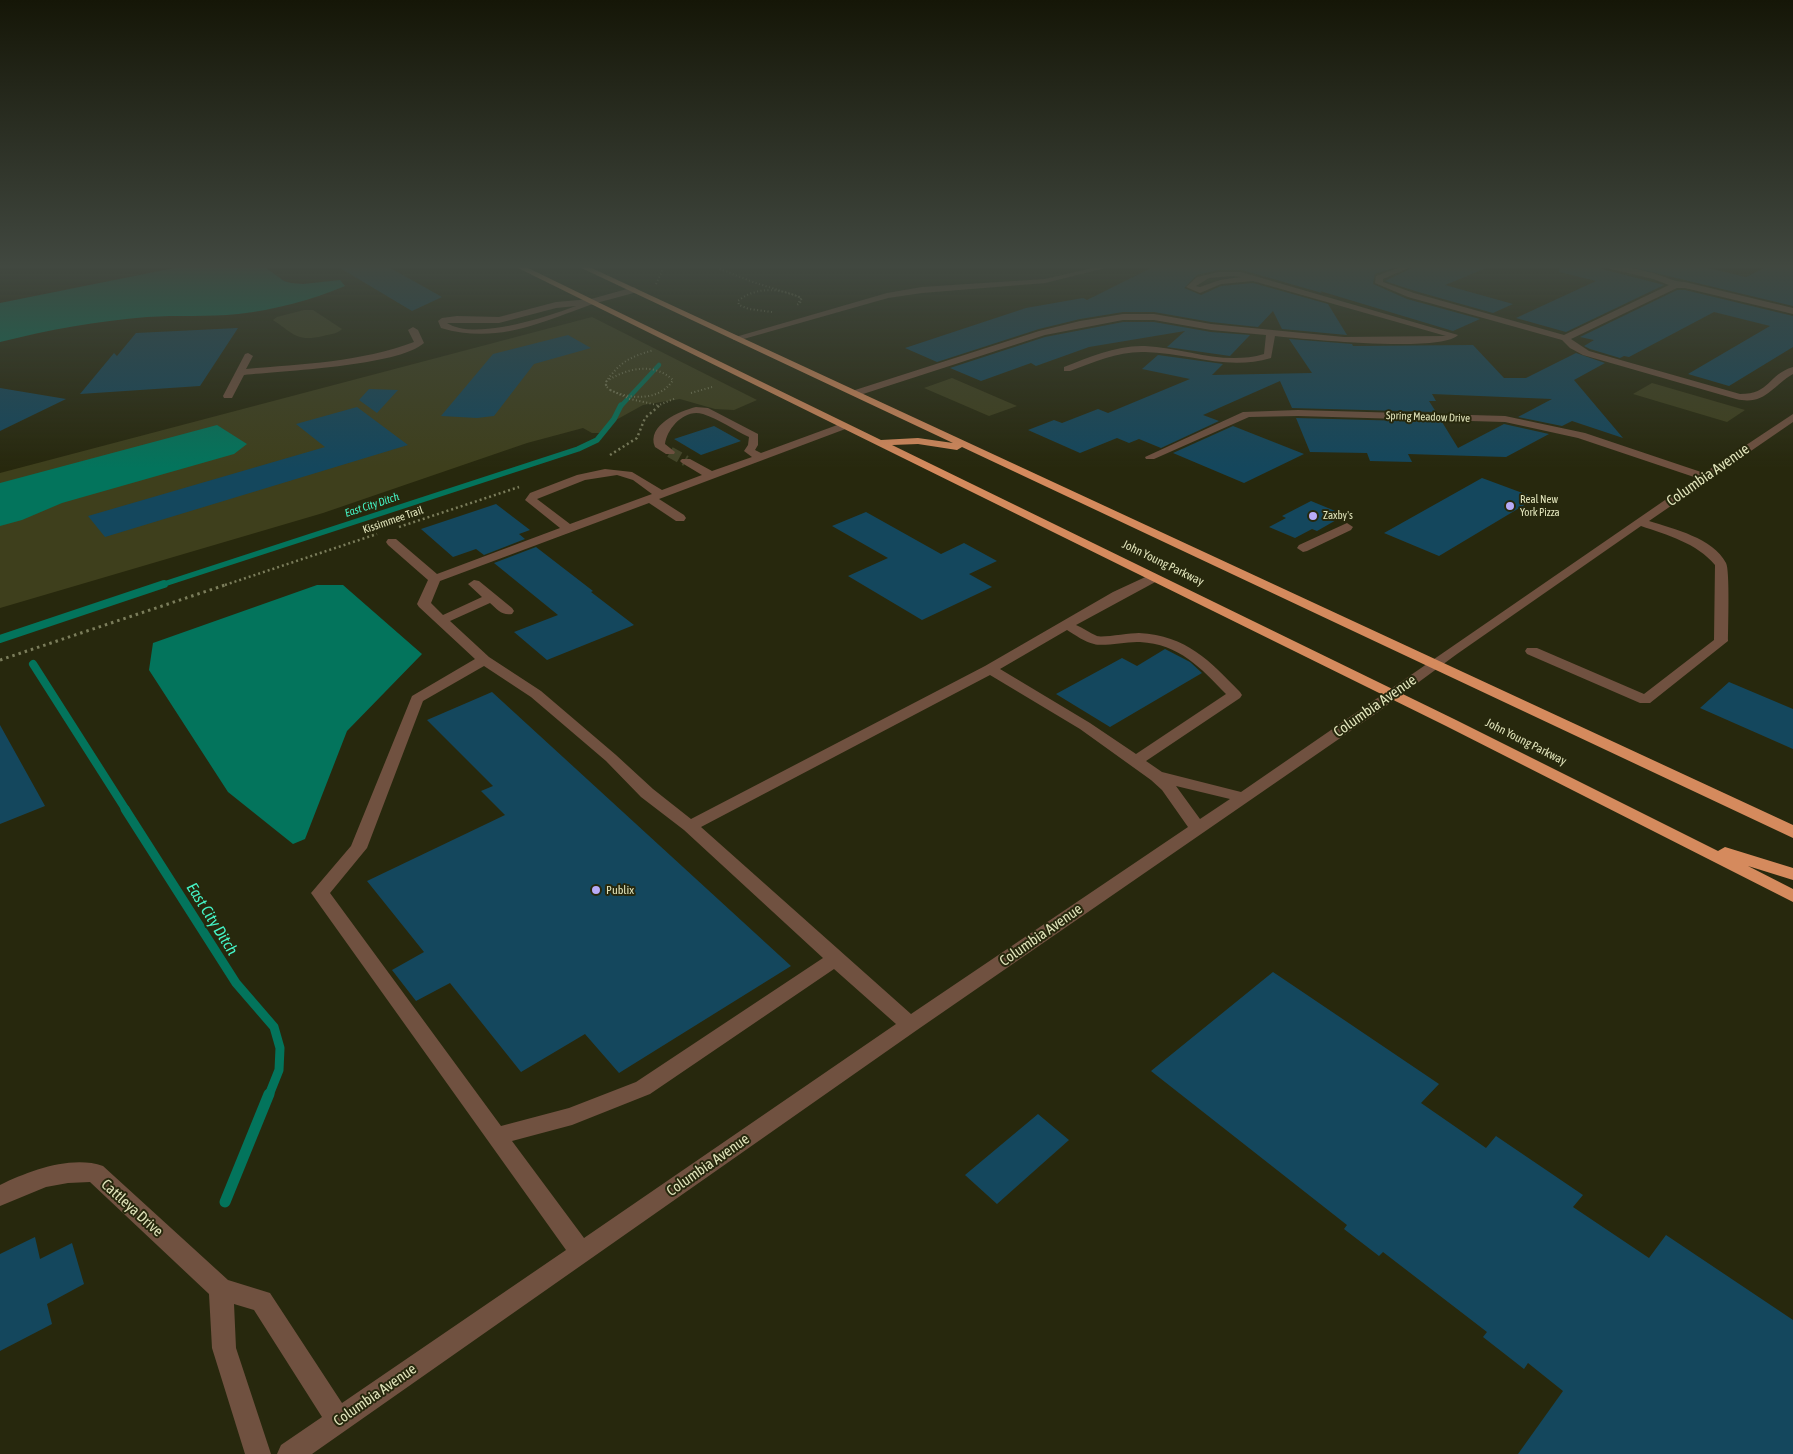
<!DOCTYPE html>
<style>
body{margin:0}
canvas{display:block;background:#27280d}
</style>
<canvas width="1793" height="1454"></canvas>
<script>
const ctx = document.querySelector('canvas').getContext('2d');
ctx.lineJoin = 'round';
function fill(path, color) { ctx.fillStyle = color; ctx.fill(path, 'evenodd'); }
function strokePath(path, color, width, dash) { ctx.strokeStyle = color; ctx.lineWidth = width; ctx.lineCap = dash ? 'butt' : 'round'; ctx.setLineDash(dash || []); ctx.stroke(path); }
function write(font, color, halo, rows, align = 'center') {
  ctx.font = font + ' "Asap Condensed",sans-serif'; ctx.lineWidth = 4; ctx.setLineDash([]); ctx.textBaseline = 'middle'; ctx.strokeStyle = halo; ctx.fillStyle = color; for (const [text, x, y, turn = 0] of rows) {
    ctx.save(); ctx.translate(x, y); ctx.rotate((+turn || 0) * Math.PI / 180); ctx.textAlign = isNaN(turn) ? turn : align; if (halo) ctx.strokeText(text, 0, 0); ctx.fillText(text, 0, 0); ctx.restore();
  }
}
const green = new Path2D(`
 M304,310H313L342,329C337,334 330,334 323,336C297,342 294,334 273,320L277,317Z
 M592,317L757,400L734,410L715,409L680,399L643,405L614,421L603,433H592L583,428L527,443L323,513L0,608V473Z
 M952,378L1017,406L989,416L924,388Z
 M1652,383L1745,410L1727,422L1633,394Z`);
const water = new Path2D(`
 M189,265H262L284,281L291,283L303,284L340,280L345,286C312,300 274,310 238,314C208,317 177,315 147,317C97,321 48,330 0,342V303Z
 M217,425L247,444L234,454L62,503L22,520L0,526V483Z
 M317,585H343L422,654L347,731L305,839L293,844L228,792L149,670L153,643Z`);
const streamFar4 = new Path2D(`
 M621,406L659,365`);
const streamFar3 = new Path2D(`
 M161,585L578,449L597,440L614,419L621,405`);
const streamFar2 = new Path2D(`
 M0,639L164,584
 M33,664L126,810`);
const streamFar1 = new Path2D(`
 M125,809L236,983L274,1027L280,1048L279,1070L269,1095`);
const stream = new Path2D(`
 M225,1202L269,1094`);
const building = new Path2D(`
 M335,265H385L442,297L412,311Z
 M1157,265H1402L1375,274L1373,284L1407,299L1480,319L1453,331L1320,291L1322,293L1242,270H1218L1197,275L1184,288L1201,295L1221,286L1253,283L1328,304L1347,335L1282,329L1273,311L1258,327L1211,322L1154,312H1123L1080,319L1039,329L937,362L905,348L1026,308L1083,298L1087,300Z
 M1418,265H1494L1445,285L1513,304L1493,313L1415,291L1385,281Z
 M1560,265H1599L1602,269L1664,285L1566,332L1516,318L1596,281L1559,272Z
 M1622,265H1696L1746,277L1770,265H1793V306Z
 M1677,290H1685L1793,316V347L1729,386L1688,374L1770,326L1714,312L1629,357L1624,356L1620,358L1590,349L1584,346L1594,340L1580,337Z
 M1123,322H1154L1211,332L1250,335L1230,356L1167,347L1185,331L1089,347L1036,366L1031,363L981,381L950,368L1045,337Z
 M238,328L200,386L80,394L114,353L117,356L136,333Z
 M568,335L591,348L534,364L494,416L477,418L441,416L493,354Z
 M1289,339L1352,344L1353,346L1473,345L1504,378H1526L1576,353L1605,363L1574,380L1623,438L1572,421L1562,426L1518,417L1552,399L1432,394L1436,401H1429L1436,412L1292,408L1280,381L1203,415L1219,421L1161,448L1139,439L1129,443L1117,438L1080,453L1028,430L1054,420L1062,423L1098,409L1108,413L1190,379L1142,369L1158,355L1223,364L1212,375L1312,373Z
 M0,388L66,399L0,431Z
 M369,389L398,390L377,413L359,400Z
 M357,407L408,445L105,537L88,516L325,447L296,424Z
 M1296,418L1442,422L1458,448L1504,424L1549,434L1506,457L1408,454L1412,462L1370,461L1367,453L1310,452Z
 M714,426L741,441L701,455L674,439Z
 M1233,426L1304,454L1244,483L1173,453Z
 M1482,478L1536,498L1439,556L1384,533Z
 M1311,501L1345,515L1317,531L1312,529L1295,538L1269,527L1286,518L1282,516Z
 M496,504L530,530L519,534L525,539L484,555L476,549L453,557L421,529Z
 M866,512L941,554L964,543L997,561L969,574L992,587L922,620L848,576L888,558L832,526Z
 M536,547L593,591L591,592L634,625L547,660L514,632L558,615L494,563Z
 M1165,649L1190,662L1202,673L1110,727L1056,694L1122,658L1137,666Z
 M1729,682L1793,709V749L1700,708Z
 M492,692L791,966L619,1073L585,1034L521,1072L450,983L416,1001L392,970L424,952L367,881L505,815L481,791L493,786L427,720Z
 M0,725L45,806L0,824Z
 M1273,972L1439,1084L1421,1103L1486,1148L1496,1136L1583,1195L1573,1207L1649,1258L1666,1235L1793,1320V1454H1518L1563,1391L1528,1363L1524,1369L1483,1337L1487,1332L1383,1252L1379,1256L1344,1229L1347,1225L1151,1071Z
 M1038,1114L1069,1140L997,1204L965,1175Z
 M35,1237L40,1259L72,1243L84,1284L47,1304L52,1324L0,1351V1254Z`);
const minorTunnel = new Path2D(`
 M670,452L686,461`);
const pathFar2 = new Path2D(`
 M710,265L753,282L800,297L802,301L797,305
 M656,284L665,265
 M772,312L749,309L739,305L738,301C756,286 781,288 801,298L798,304
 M606,385L607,387
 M606,385L605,383C620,362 629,357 654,350
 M606,385L607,381C627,368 654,362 673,380C660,401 631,400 610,390
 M607,387L610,390
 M607,387L610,390
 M610,390L630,399L657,405
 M691,393L712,387
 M657,406L676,398`);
const pathFar1 = new Path2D(`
 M610,455L637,438L645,418L660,405
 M399,527L519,487
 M225,585L377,534`);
const path = new Path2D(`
 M0,660L228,584`);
const minor = new Path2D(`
 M1105,265H1118L1045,283L922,293L888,298L740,340H734L732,338L887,293L922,287L1045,279Z
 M1406,265H1416L1383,279V282L1414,293L1564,335L1669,285L1653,279L1602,267L1601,265C1620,265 1641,269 1659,275C1668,278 1675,282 1685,282L1793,308V314L1685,288H1677L1571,339L1589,351L1740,394C1771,394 1767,375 1793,367V374C1772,386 1765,406 1736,399L1583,355L1570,348L1562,340L1408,297L1375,283L1376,276Z
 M1218,272H1241L1458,335C1442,353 1304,339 1275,336L1271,358C1226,371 1190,353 1145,352C1119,351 1094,362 1070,371H1064V367C1089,357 1117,345 1145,346C1185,348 1224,366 1264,354L1266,335L1211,330L1154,320H1123L1045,335L860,395L856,396L851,393L852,391L1039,331L1080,321L1123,314H1154L1211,324L1344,337L1446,336L1253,281L1221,284L1200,293L1186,287L1197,277ZM1231,276L1241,277L1220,280L1200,287L1196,286L1209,278Z
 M634,287L638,290L637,292C624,296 610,299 596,303C543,321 499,345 441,328L438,321L442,318L457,316L499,317L556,302L591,299ZM576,306C547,317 474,341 447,323H499L556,308Z
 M413,327L418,330L424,343C399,366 280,371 244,375L232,398H224L223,396L245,354L248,353L253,356L246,369C303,364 361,362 414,342L408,330Z
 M696,407L708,408L758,434V445L755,450L761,453L840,424L844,423L849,426L848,428L659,499L684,515L686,518L684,521H676L649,503L440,581L431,603L443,615L482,597L468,584L474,580L479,581L512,608L514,611L512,614C502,616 497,609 490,603L450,621L489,657L541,691L616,755L653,789L691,819L985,666L1113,592L1154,573L1160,577L1159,580L1076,625C1083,628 1090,633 1097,636C1103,638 1129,633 1139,633C1187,636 1209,660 1240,692L1242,695L1240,698L1146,761L1162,772L1241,792L1697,478L1578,438L1505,422L1298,416L1249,417L1154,459H1146L1145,457L1243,412L1298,410L1505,416L1585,433L1704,473L1793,414V422L1649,521C1674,529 1713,538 1726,563C1730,570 1728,629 1728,641L1650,703H1640L1527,654L1525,651L1527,648H1537L1644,694L1714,640L1715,565C1697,543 1667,535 1641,526L1457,654L1378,712L917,1030L312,1454H277L281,1445L322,1417L254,1310L234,1304L236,1348L271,1454H245L212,1348L209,1294L90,1182L68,1183L46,1187L0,1206V1185C29,1171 71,1155 103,1166L228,1280L270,1293L342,1403L566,1250L311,893L351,846L412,696L475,659L419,607L417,604L428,580L388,545L386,542L388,539H396L437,574L560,528L525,500L530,493L577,475L605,469L632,472L662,490L702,475L682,463L680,461L682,459H690L712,471L752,457L744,451L748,445L749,437C734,430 719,419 703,414C685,408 667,428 665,444L675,452L674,454H666L655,447C646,425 680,411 696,407ZM617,475L633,480L652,494L570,524L537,499L585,480ZM1067,630C1075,635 1085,642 1094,644C1104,647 1127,641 1140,642C1179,644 1201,668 1226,694L1136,754L1090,723L1000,669ZM484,666L531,697L606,761L641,797L684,830L823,958L636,1082L569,1108L501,1126L330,893L367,848L423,701ZM990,675L1080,729L1151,780L1162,790L1188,827L911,1014L701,827ZM1176,786L1230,799L1200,819ZM834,969L896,1024L584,1238L512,1141L572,1125L650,1094Z
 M1347,523L1353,527L1351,530L1307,551L1303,552L1297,548L1299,545Z`);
const highway = new Path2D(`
 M512,265H522L881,440L918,438L953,443L575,265H585L1793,825V838L962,447L957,450L918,444L892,445L1456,720L1718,851L1725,847L1793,868V880L1748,866L1793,889V902L1446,726Z`);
const markers = [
 [1510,506,5,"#b8abf7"],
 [1313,516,5,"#b8abf7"],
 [596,890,5,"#b8abf7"]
];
const farStreetnames = [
 ["Spring Meadow Drive",1428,417,2],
 ["Kissimmee Trail",393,520,-19]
];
const farPoinames = [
 ["Real New",1520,500],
 ["York Pizza",1520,513],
 ["Zaxby's",1323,516]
];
const farWaternames = [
 ["East City Ditch",372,505,-18]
];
const streetNames = [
 ["John Young Parkway",1163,563,26],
 ["John Young Parkway",1526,742,27]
];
const poiNames = [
 ["Publix",606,890]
];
const nearStreetnames = [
 ["Columbia Avenue",1708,475,-35],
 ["Columbia Avenue",1375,706,-35],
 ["Columbia Avenue",1041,935,-35],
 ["Columbia Avenue",708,1165,-35],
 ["Cattleya Drive",132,1208,42],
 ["Columbia Avenue",375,1395,-35]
];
const nearWaternames = [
 ["East City Ditch",212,919,58]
];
fill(green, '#3e3f1c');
fill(water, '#03745c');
strokePath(streamFar4, '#03745c', 4.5);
strokePath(streamFar3, '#03745c', 5.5);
strokePath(streamFar2, '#03745c', 8);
strokePath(streamFar1, '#03745c', 9);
strokePath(stream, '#03745c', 11);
fill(building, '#14475d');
strokePath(minorTunnel, '#434427', 11, [11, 5.5]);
strokePath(pathFar2, '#7b7d5b', 2, [1, 2.5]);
strokePath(pathFar1, '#7b7d5b', 2.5, [2, 3]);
strokePath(path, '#7b7d5b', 3, [2.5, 4]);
fill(minor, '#705140');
fill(highway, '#d58a5d');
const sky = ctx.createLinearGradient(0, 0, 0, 468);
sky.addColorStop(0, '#151607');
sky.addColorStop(0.57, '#414840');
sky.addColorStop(1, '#41484000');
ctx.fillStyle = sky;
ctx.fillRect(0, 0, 1793, 468);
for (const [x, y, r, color] of markers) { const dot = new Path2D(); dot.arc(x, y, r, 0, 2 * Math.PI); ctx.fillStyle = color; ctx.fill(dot); strokePath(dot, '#27280d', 2); }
write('11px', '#e0e3ba', '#27280d', farStreetnames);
write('11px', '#e0e3ba', '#27280d', farPoinames, 'left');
write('italic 11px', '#45f3c6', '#27280d', farWaternames);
write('12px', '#e0e3ba', '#27280d', streetNames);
write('12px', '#e0e3ba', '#27280d', poiNames, 'left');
write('15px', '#e0e3ba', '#27280d', nearStreetnames);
write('italic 16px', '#45f3c6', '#27280d', nearWaternames);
</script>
